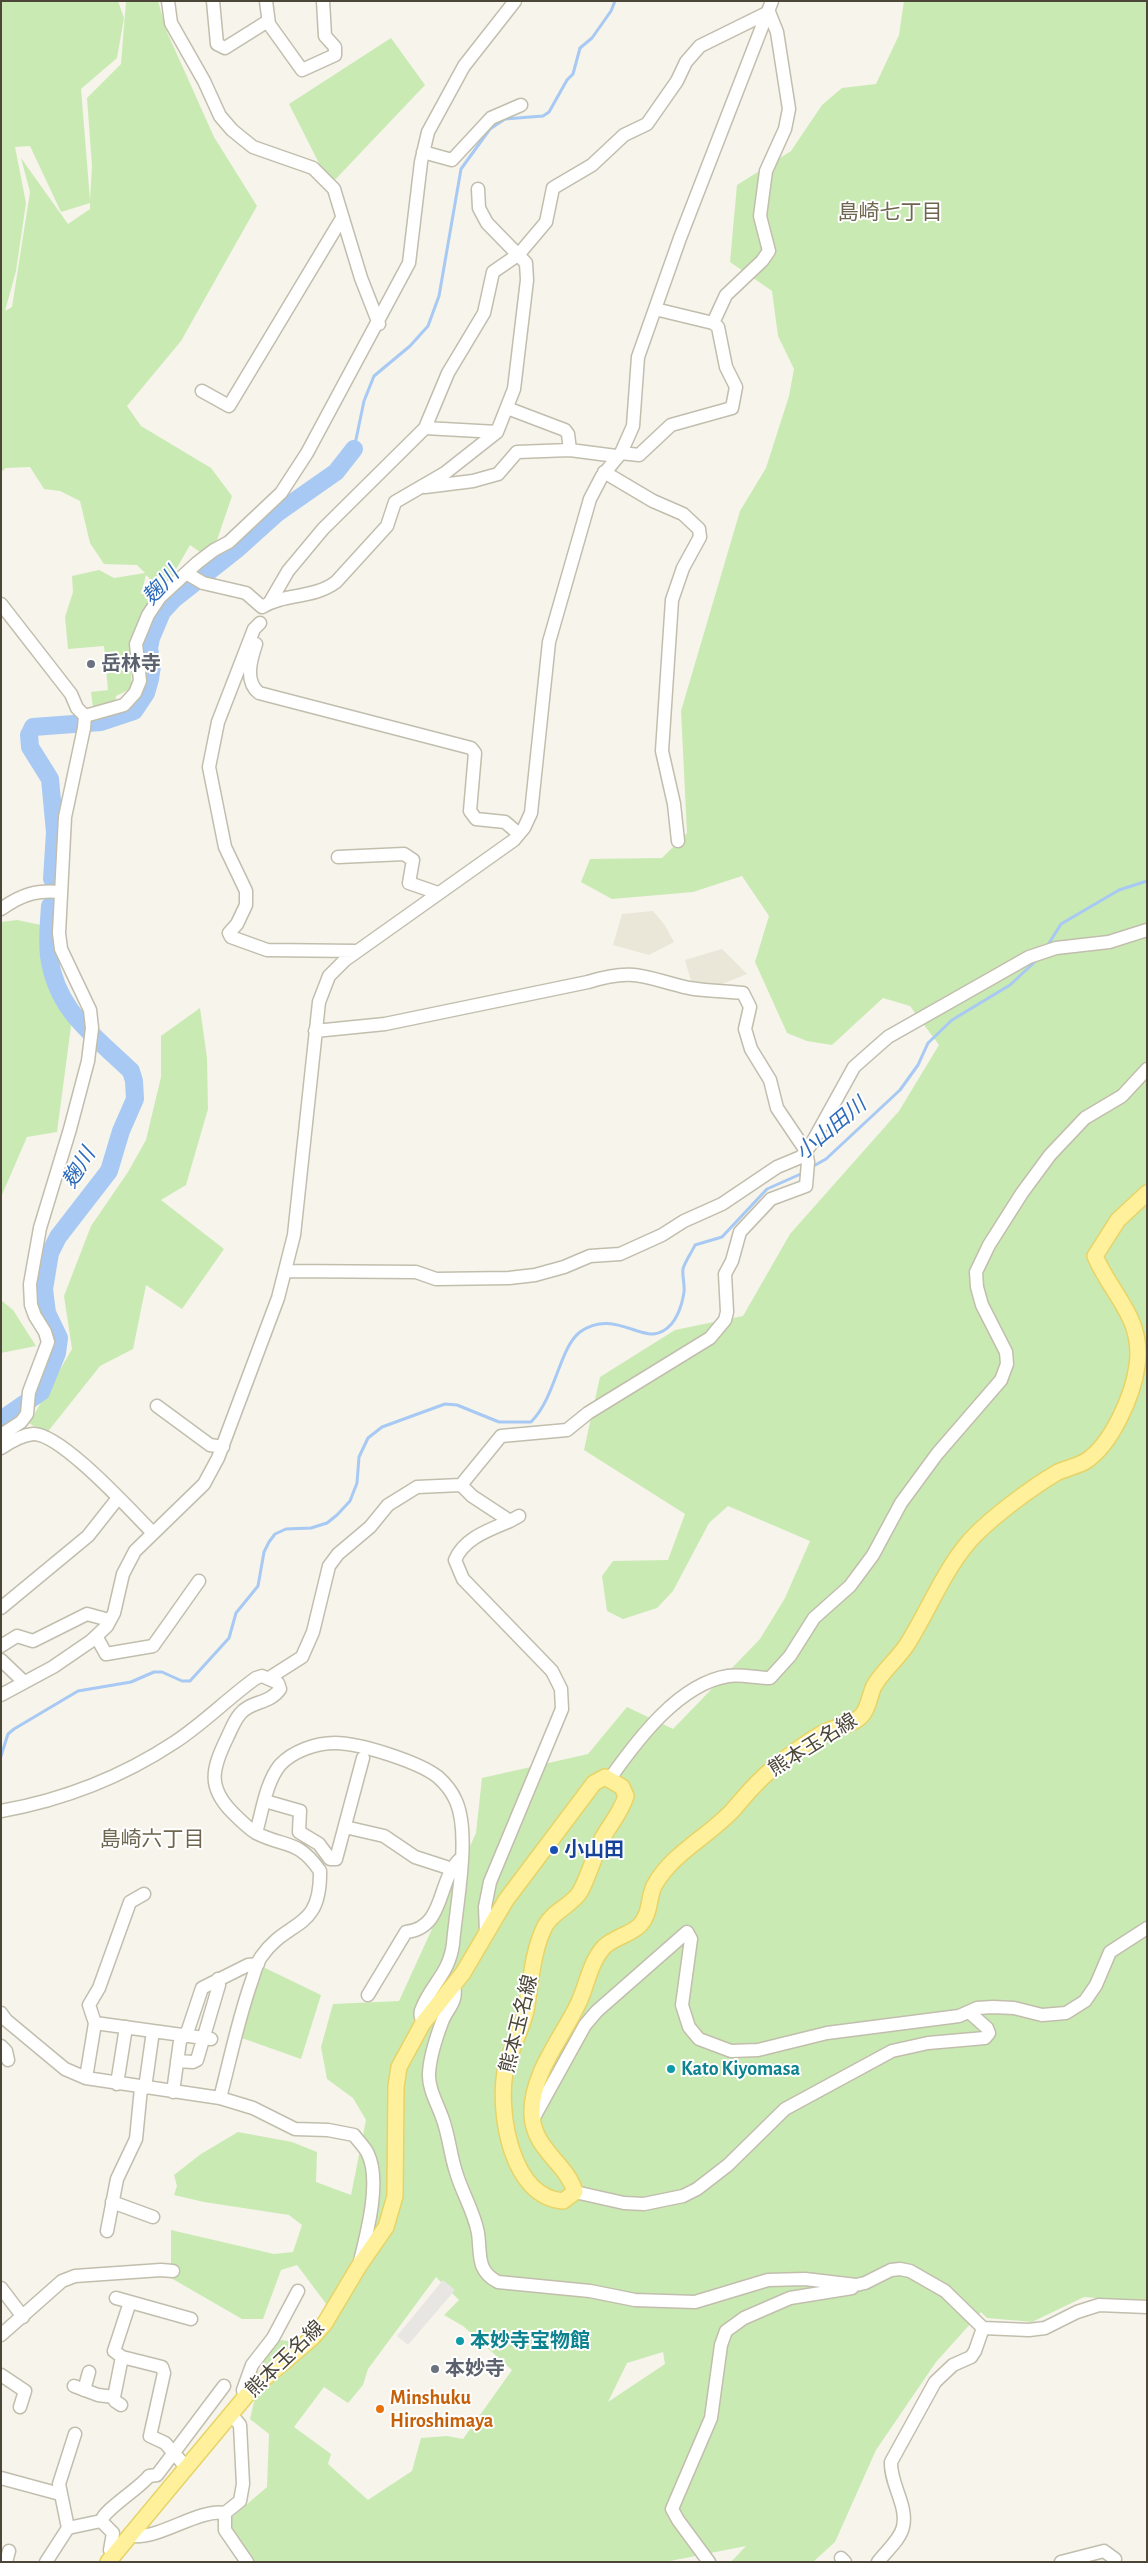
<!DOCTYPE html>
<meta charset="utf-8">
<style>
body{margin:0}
#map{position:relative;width:1148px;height:2563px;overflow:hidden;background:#f6f4eb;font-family:"Alegreya Sans",sans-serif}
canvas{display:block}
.frame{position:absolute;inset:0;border:2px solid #4b4638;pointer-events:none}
</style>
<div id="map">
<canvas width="1148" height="2563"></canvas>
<div class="frame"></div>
</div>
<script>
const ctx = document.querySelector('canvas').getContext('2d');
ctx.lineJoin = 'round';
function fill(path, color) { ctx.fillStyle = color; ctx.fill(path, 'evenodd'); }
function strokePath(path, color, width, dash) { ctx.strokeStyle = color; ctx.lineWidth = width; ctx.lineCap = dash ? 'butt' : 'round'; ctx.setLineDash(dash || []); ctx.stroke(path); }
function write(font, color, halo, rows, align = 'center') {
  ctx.font = font + ' "Alegreya Sans","Noto Sans JP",sans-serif'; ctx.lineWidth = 4; ctx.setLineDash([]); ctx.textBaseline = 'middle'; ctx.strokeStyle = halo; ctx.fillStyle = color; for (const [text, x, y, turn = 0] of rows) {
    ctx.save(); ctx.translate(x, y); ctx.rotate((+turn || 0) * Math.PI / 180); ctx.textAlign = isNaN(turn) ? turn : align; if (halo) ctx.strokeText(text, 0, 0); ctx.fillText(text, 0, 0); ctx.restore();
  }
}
const residential = new Path2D(`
 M653,911L664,924L674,942L649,955L613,945L622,914Z
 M722,949L747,974L720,985L691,981L685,960Z`);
const green = new Path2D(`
 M1,1H118L124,18L117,58L81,89L90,200L92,166L87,98L121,64L126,1H158L167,32L214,137L257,206L181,341L127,406L141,426L211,468L232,496L217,540L200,552L190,545L163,592L146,575L141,594L156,593C134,633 129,642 132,688L116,696L115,704L93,708L91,692L108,690L104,646L68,649L65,617L73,592L72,576L99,570L114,578L145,573L137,565L104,564L90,543L80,501L60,491L44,489L30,467L6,468L1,472ZM30,146L61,212L90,203V209L68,224L21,158L30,192L12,307L5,311L16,271L26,203L15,147Z
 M904,1H1147V2302L1084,2297L1032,2322L987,2318L981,2312L936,2362L876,2450L835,2542L813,2562H731L746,2546L665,2562H254L229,2530L231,2518L267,2487L269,2434L250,2419L264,2359L281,2340L314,2345L336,2317L297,2265L281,2270L263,2319H242L171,2278V2230L274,2254L293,2252L302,2225L289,2215L204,2202L174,2195L177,2186L174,2175L201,2154L238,2132L292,2142L317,2152L316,2182L351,2195L366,2120L353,2098L327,2079L321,2047L333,2004L399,2001L476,1833L482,1778L588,1754L627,1707L673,1729L760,1639L785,1598L810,1541L728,1506L709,1523L673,1591L657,1608L623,1619L607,1611L602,1576L613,1561L668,1560L685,1514L584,1450L600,1377L675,1330L743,1316L790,1234L899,1111L939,1045L910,1006L883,998L832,1045L807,1041L787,1033L755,962L769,916L742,876L693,892L612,899L581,882L590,859L662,858L687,833L681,711L740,511L766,468L789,396L794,369L778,336L772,291L730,262L737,185L791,151L822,105L842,88L876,84L899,35ZM436,2277L459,2300L444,2315L463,2326L512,2370L463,2439L447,2436L421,2438L412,2471L368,2500L328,2464L331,2454L294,2427L324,2387L348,2403L363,2385L368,2369ZM663,2352L665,2364L608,2402L627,2363Z
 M391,38L425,85L330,185L289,104Z
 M17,920L46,926L73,1011L57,1132L27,1137L1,1197V922Z
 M200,1008L207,1058L208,1109L186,1185L161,1200L224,1249L182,1309L146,1285L133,1349L100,1366L46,1434L29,1423L72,1349L64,1296L91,1226L128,1172L146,1140L161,1077V1036Z
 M1,1300L13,1310L36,1346L1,1353Z
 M263,1967L321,1995L301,2059L239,2037Z`);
const parking = new Path2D(`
 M443,2280L455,2290L408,2345L397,2336Z`);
const stream = new Path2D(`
 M354,449L364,401L374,376L410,346L428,326L439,296L461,169L490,129L505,119L543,116L549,112L567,80L573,74L580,48L592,38L611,11L615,1
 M1046,948L1061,924L1119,890L1147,881
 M810,1168L826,1159L900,1090L918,1065L928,1043L952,1020L1010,985L1040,957
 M1,1756L8,1734L14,1729L78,1691L131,1682L154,1672H162L182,1681H190L229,1638L236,1613L258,1586L264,1552L269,1542L275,1534L286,1529L311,1528L327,1523L337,1515L350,1501L357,1483L359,1457L368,1438L382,1427L445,1404L457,1405L499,1422H531C556,1397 559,1348 580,1332C614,1308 642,1344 663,1331C676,1324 682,1306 684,1292C685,1285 682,1276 683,1269C685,1261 692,1252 695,1245L722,1237L767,1189L803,1173`);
const river = new Path2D(`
 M52,879L55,832L50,779L30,747L29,735L33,727L101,722L134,711L146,693L150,679L152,666L149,648L151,638L162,612L174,599L236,550L276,514L336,472L354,449
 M1,1420L41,1392L57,1353L59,1338L47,1313L44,1289L50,1253L58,1237L109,1171L121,1131L135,1099L134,1081L131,1071C93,1034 57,1012 49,956C47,940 49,922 50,906`);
const minor = new Path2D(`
 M168,1L171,23L204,81L220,116L232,130L253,147L313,168L334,189L361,278L379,324
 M213,1L217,44L225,48L268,21
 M266,1L269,24L302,70L335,55V47L325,36L323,1
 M423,152L452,160L491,118L521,105
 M713,323L726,295L762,261L769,251L760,216L766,171L785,129L789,109L777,32L769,12
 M202,391L229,406L342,218
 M507,408L565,430L568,434L570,450
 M425,428L497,432
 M621,453L639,455L671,425L732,408L736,387L726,367L718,327L713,323L655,309
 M604,472L653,501L683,514L699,529L700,537L683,568L672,600L662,751L674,804L678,841
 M425,487L473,481L498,474L517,452L570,450L616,456
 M186,573L203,583L246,593L262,607
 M270,602L288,571L323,529L425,428L448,373L484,313L493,272L519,254L546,222L553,188L592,165L624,135L647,124L677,81L686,62L700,46L769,12
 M1,604L71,694L77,708L85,716
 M262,607C285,593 313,599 336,582L387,526L395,502L445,473L497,432L514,389L527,280L526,263L487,223L479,208L478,189
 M260,623L254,629L218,722L209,767L225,847L246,891V905L237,924L229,933L231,937L267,950L357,951
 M256,644C251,659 244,681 259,693L471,748L475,753L470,811L476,819L505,822L519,834
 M85,716L124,705L135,693L140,681L136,644L148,615L160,597L197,563L214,550L229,542L281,493L307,453L409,263L421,162L428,132L464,66L515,1
 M338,857L404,854L413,860L409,883L438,893
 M1,909C21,895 35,890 60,892
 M315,1031L385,1024L588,982C635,967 645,978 689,988C706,991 726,991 743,993L750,1007L745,1029L751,1049L770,1080L777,1108L806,1151L808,1162L806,1186L771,1199L740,1232L732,1261L725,1274L727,1312L725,1320L710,1338L588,1413L567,1430L501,1436L461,1485
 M286,1271L416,1272L436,1279L509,1278L535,1275L564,1267L590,1256L620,1254L662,1235L684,1221L722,1204L777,1167L801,1157L812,1143L854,1067L888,1037L1029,957L1056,948L1109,942L1147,930
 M157,1406L210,1445L223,1447
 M1,1435L21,1422L27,1414L29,1392L48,1342L45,1332L35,1316L31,1305L30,1284L40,1228L70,1129L88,1061L92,1028L90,1010L61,949L59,933L65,817L84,728L85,716
 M1,1448C10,1442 22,1435 33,1434C61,1433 132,1512 153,1533
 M1,1608L88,1536L118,1498
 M96,1636L106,1654L153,1646L199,1581
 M1,1646L17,1636L33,1641L87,1614L109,1620
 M1,1660L24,1682
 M269,1678L302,1657L313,1632L329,1566L338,1554L370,1527L388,1505L417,1487L461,1485L472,1496L510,1521L519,1516
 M1,1695L53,1667L91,1641L107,1626L114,1613L123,1574L135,1551L204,1484L218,1458L278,1298L294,1235L319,1002L329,976L345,960L514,840L524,828L531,813L549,642L590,499L602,476L621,453L633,426L638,357L680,238L772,1
 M605,1777H611C638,1739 679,1684 728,1676C741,1674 757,1678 770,1678L790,1656L814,1618L850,1586L873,1555L901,1503L937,1454L1001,1380L1007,1364L1006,1352L982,1305L977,1287L976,1272L989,1245L1022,1193L1050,1155L1085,1118L1122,1096L1147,1069
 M265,1801L300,1811L299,1832L319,1844L330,1859H336L363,1758
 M1,1811C63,1800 122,1777 175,1742C204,1723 228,1698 256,1678L262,1676L278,1683L280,1689C270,1704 250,1701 240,1714C234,1721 231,1730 227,1738C212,1769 207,1787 233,1813C240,1820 248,1828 256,1833C286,1848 298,1839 320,1871C321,1932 288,1918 261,1957C256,1964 254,1975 251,1983C238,2020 230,2060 220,2098
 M345,1827L384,1836L415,1857L452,1869
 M256,1833C262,1812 266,1782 280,1765C293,1751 316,1743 335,1743C360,1743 419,1762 438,1777C446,1784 452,1792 456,1801C471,1835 456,1906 453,1944C449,1974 432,1983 422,2008C419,2013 421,2018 423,2023
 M486,1932L485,1907L490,1882L562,1709L561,1689L552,1671L463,1579L455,1560C464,1538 489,1530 510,1521
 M454,1987C458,2001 447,2009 442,2022C436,2038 430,2056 429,2073C428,2088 437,2103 442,2117C449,2135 450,2154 456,2172C462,2193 474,2211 478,2233C481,2254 476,2271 498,2282L590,2291L635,2300L695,2302L768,2280L805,2279L856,2285L865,2283L891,2270L900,2269L910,2271L945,2291L983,2328L1029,2330L1045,2328L1077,2312L1099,2305L1147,2307
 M368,1995L406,1932C445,1928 437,1882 459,1860
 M1,2013L6,2020L65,2069L86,2078L220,2098L253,2108L295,2129L328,2130L354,2135C358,2141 365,2147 368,2154C381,2181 367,2233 360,2261
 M95,2023L211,2039
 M1,2046L6,2051L8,2060
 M177,2061L193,2062L197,2060L219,1985L218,1979
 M86,2078L95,2023L89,2005L99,1988L130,1902L144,1894
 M117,2084L126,2027
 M145,2088L153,2031
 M173,2092L180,2041L188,2030L202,1988L248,1965L258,1964
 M533,2119L585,2025L597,2011L687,1932L691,1939L682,2005L689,2027L699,2039L731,2051L758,2050L827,2033L959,2016L977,2008L993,2007L1014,2008L1042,2015L1066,2013L1085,2001L1096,1985L1110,1952L1147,1928
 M575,2192L624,2203L644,2204L683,2196L697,2189L728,2165L785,2109L892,2051L928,2043L985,2038L989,2033L987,2028L969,2012
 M112,2202L153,2217
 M107,2231L117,2179L136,2139L141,2088
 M1,2288L23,2317
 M116,2298L191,2319
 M130,2302L114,2351L122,2357L162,2367L164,2373L150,2436L165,2443L186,2467
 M1,2335L62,2281L75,2276L161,2270L173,2271
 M1,2375L25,2391L20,2407
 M74,2386L98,2395L114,2397
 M84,2390L89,2372
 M245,2397L243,2390L252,2365L273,2338L298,2291
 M121,2405L115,2401L114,2397L122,2357
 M231,2414L240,2425L243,2484L240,2501L225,2513V2530L247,2562
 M1,2478L60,2494
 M101,2521C105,2509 140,2488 149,2476L157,2475L224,2386
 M68,2528L101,2521L113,2533L110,2550L114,2554
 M130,2535C154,2543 198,2508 225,2513
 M841,2558L845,2562
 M6,2562L9,2551
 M46,2562L68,2528L59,2484L75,2434
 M709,2562L678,2520L672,2509L711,2418L721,2345L726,2331L744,2318L790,2298L852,2288
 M878,2562C886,2551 900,2540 903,2527C908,2505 890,2484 891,2462L935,2382L953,2365L971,2357L975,2351L983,2328
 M1061,2562L1104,2551L1115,2559`);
const major = new Path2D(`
 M108,2562L251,2390L312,2338L325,2323L359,2266L386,2227L395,2196L396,2087L399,2067L423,2023L463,1973L506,1900L594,1783L605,1777L622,1787L626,1796C621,1813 610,1824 602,1839C594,1856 589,1876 580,1892C571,1906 553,1911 545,1926C532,1952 531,1983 526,2011C521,2032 509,2051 505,2072C498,2113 511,2197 563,2201L575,2192C567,2163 533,2150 532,2114C531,2073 563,2037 579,2002C587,1985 590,1962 604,1947C614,1937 630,1935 640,1925C651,1913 648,1899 654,1886C671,1854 709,1836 733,1810C746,1795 755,1783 771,1770C787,1757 806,1742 825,1732C837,1726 855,1725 863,1714C869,1706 870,1694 874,1686C883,1670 899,1658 908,1643C928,1611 943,1573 967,1544C986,1521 1032,1487 1058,1472C1067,1468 1078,1466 1086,1461C1112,1444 1133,1395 1137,1366C1144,1318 1112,1296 1095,1256L1118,1220L1147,1193`);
const markers = [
 [91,664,5,"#6b7280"],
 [554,1850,5,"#1a4fb4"],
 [671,2069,5,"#0f9aa8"],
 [460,2341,5,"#0f9aa8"],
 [435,2369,5,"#6b7280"],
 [380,2409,5,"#e8710a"]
];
const worshipNames = [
 ["岳林寺",101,664],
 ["本妙寺",445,2369]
];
const streetNames = [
 ["熊本玉名線",813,1745,-32],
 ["熊本玉名線",519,2024,-76],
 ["熊本玉名線",285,2359,-44]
];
const transitNames = [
 ["小山田",564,1850]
];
const cultureNames = [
 ["Kato Kiyomasa",681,2069],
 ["本妙寺宝物館",470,2341]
];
const foodNames = [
 ["Minshuku",390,2398],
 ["Hiroshimaya",390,2421]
];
const neighbourhoodNames = [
 ["島崎七丁目",890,213],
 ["島崎六丁目",152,1840]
];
const waterNames = [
 ["麹川",161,586,-48],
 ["小山田川",831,1129,-40],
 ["麹川",79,1168,-58]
];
fill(residential, '#eae7d9');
fill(green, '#caeab4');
fill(parking, '#e8e6e2');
strokePath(stream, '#a7c9f3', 3);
strokePath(river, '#a7c9f3', 18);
strokePath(minor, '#c2bead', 15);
strokePath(major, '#e7d368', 18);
strokePath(minor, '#fff', 12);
strokePath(major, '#fff19b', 15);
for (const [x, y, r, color] of markers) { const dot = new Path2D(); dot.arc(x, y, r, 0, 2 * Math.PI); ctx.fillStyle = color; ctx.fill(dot); strokePath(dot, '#fff', 2); }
write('bold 20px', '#5b616d', '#fff', worshipNames, 'left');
write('20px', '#4b4638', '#fff', streetNames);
write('bold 20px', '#164399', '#fff', transitNames, 'left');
write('bold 20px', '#0d838f', '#fff', cultureNames, 'left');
write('bold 20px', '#c56008', '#fff', foodNames, 'left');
write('21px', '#6e664f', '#fff', neighbourhoodNames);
write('italic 21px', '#2d6bbb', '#fff', waterNames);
</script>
